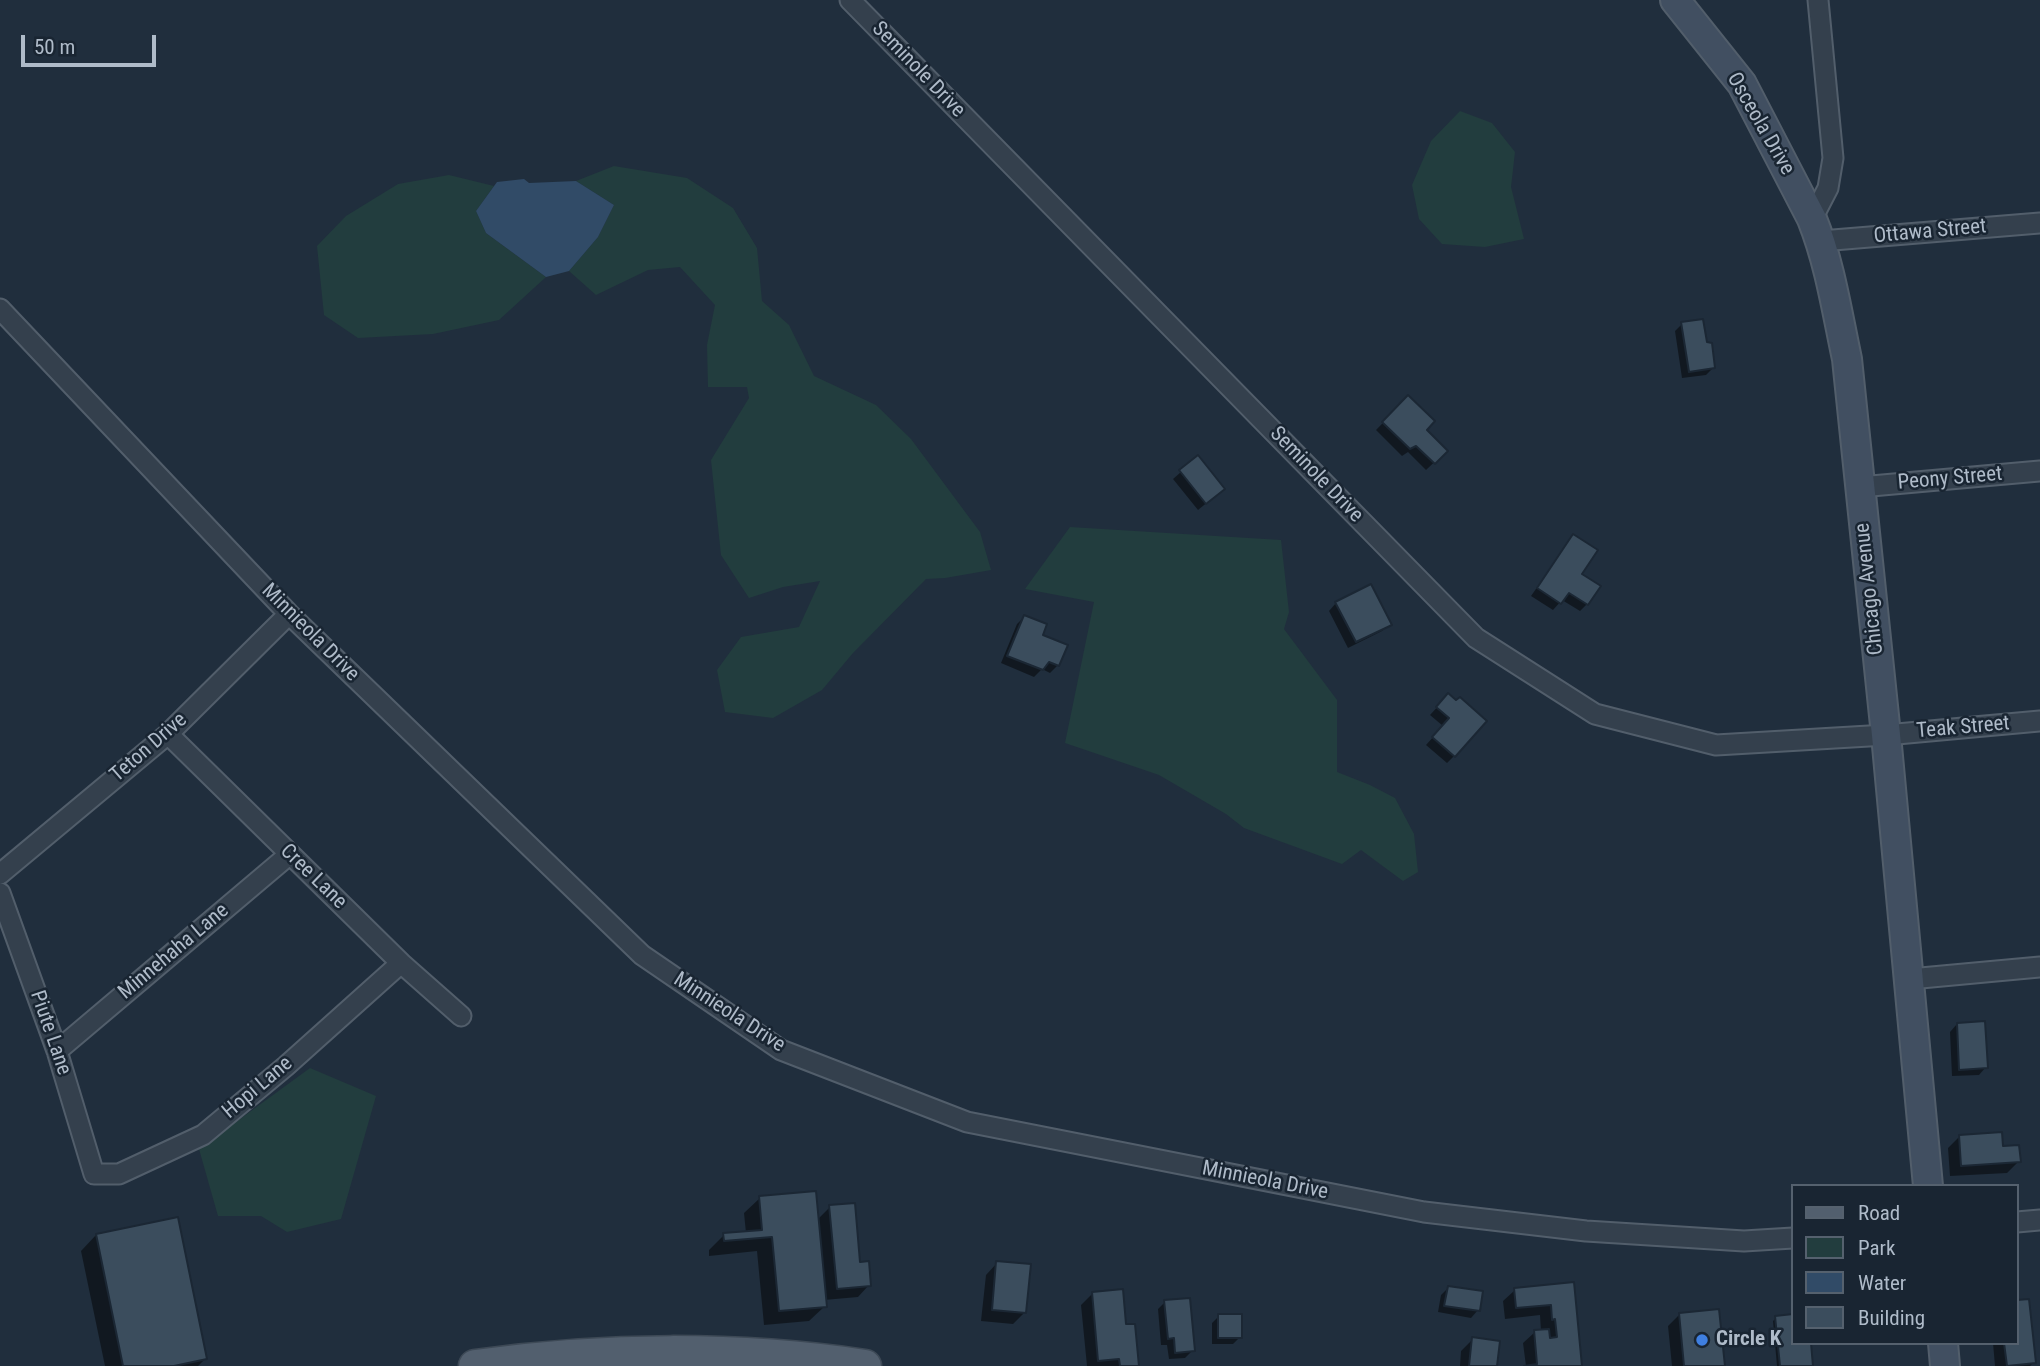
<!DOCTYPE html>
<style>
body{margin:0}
#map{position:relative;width:2040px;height:1366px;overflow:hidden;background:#202e3d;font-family:"Roboto Condensed",sans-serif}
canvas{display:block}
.legend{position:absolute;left:1791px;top:1184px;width:228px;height:161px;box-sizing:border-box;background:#192532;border:2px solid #55616e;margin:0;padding:9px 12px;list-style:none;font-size:21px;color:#afbbc9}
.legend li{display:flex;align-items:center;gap:14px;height:35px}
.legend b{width:35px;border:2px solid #55616e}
.scale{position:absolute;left:21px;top:35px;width:135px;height:32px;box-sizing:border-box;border:4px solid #afbbc9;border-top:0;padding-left:9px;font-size:21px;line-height:24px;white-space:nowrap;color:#afbbc9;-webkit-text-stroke:5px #192532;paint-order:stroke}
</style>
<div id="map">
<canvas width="2040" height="1366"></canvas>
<ul class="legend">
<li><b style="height:9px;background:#525f6e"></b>Road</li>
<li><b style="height:19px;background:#223d3e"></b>Park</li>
<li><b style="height:19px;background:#314b67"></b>Water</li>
<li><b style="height:19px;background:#3b4d5d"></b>Building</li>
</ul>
<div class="scale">50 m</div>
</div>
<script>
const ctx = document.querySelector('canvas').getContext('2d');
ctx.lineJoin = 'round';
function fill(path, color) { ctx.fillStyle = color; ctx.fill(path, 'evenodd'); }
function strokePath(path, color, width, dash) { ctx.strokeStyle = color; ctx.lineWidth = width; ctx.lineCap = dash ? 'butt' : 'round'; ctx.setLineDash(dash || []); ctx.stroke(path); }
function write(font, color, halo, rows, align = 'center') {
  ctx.font = font + ' "Roboto Condensed",sans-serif'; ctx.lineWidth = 5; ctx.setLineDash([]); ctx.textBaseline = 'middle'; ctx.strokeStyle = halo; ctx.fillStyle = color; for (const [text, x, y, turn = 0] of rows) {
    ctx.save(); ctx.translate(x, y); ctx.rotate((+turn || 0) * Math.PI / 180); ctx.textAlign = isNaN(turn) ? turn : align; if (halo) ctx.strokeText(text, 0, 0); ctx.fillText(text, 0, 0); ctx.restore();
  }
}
const green = new Path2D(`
 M1460,111L1492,123L1515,152L1511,187L1524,239L1485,247L1442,244L1419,219L1412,185L1431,141Z
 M614,166L687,178L733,208L757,248L762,301L789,325L814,376L876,405L911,439L980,532L991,570L945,578L926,579L853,653L822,690L773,718L725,712L717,670L741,637L799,627L820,581L783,587L749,598L721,555L711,460L749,398L747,387H708L707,345L715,305L680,267L648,270L596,295L569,271L598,237L614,205L576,181Z
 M449,175L494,186L476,211L486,233L546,277L499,320L433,334L358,338L324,315L317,246L346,216L398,184Z
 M1070,527L1281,540L1289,612L1284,629L1337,700V772L1370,785L1395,798L1414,834L1418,872L1403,881L1361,850L1342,864L1244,828L1226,814L1159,775L1065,743L1094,602L1025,589Z
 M310,1068L376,1096L341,1219L287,1232L261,1216H218L199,1149Z`);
const water = new Path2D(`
 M524,179L529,183L576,181L614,205L598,237L569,271L546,277L486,233L476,211L497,182Z`);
const shadow = new Path2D(`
 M1682,324L1705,344L1714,367L1706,375L1682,378L1675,331Z
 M1408,397L1424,430L1446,451L1426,470L1408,452L1402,456L1376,430Z
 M1198,457L1215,496L1198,510L1173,479Z
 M1573,536L1587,604L1580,611L1562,600L1553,610L1531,596Z
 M1336,603L1390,624L1382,631L1348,648L1329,611Z
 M1024,617L1040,636L1058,665L1050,673L1042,669L1034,677L1001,663L1017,624Z
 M1441,703H1456L1454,756L1447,763L1426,745L1443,726L1430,715Z
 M1957,1024L1986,1067L1979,1075L1952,1076L1950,1032Z
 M1960,1136L2019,1161L2007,1173L1950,1176L1948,1148Z
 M760,1198L817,1220L830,1207L869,1285L858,1297L824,1300L825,1306L809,1321L764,1325L757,1251L709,1256V1250L724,1235L746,1233L744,1213Z
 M96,1235L205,1359L198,1366H105L81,1251Z
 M997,1263L1025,1312L1013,1324L981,1321L986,1275Z
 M1573,1284L1580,1366H1526L1523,1343L1535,1332L1541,1331L1540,1315L1505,1319L1503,1301L1515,1290Z
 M1448,1288L1478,1310L1471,1318L1438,1312L1441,1295Z
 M1092,1294L1125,1326L1137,1366H1087L1081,1305Z
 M1165,1302L1193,1350L1185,1358L1169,1359L1167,1345H1161L1158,1309Z
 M1679,1315L1723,1366H1672L1668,1326Z
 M1219,1316L1240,1337L1233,1344H1212V1323Z
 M1793,1316V1343L1811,1366H1777L1773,1321L1776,1318Z
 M1473,1339L1495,1366H1460L1461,1351Z
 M1993,1343H2017L2034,1362L2030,1366H1995Z`);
const building = new Path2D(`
 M1703,319L1707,342L1712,343L1715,368L1689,372L1681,322Z
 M1408,395L1435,421L1427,430L1448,451L1435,464L1416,446L1410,449L1382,422Z
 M1198,455L1225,489L1206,504L1179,470Z
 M1573,534L1598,550L1582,574L1601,586L1588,605L1569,593L1561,604L1537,588Z
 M1371,584L1392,625L1356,642L1335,602Z
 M1024,615L1047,624L1043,635L1068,645L1059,666L1049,662L1043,670L1007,656Z
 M1448,693L1456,700L1460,697L1487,721L1455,757L1432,737L1449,718L1436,707Z
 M1985,1021L1988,1068L1959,1070L1957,1023Z
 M2002,1132L2003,1146L2019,1145L2021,1162L1961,1166L1959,1135Z
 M816,1191L827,1307L779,1311L772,1237L724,1241L723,1233L762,1230L759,1196Z
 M855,1203L860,1262L869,1261L871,1286L837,1289L829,1205Z
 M178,1217L207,1359L174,1366H123L96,1234Z
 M996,1261L1031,1264L1026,1313L992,1310Z
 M1574,1282L1582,1366H1524L1537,1364L1534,1330L1549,1329L1550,1338L1557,1337L1555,1319L1552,1320L1551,1305L1516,1308L1514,1288Z
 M1448,1286L1483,1291L1480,1311L1444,1306Z
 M1123,1289L1126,1324H1135L1139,1366H1120L1119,1359L1098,1361L1092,1292Z
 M1190,1298L1195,1351L1175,1353L1174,1338L1168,1339L1164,1300Z
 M2029,1299L2036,1363L2007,1366L2004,1343H2017V1300Z
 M1719,1309L1725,1366H1684L1679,1313Z
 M1218,1314H1242V1338H1218Z
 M1793,1314V1343H1811L1813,1366H1780L1775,1316Z
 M1472,1337L1500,1341L1497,1366H1469Z`);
const street = new Path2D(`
 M850,0L1476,638L1595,714L1716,745L1886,735L2040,721
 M1812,219L1828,188L1833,158L1818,0
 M1821,241L2040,223
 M0,309L289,614L642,955L781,1050L967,1122L1424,1212L1586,1231L1744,1241L1793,1238
 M1860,487L2040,471
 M168,734L401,963L461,1016
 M0,874L168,734L289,614
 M0,893L57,1051L94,1174H119L203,1135L286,1066L401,963
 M1910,979L2040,967
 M57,1051L290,854
 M2017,1222L2040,1220`);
const secondary = new Path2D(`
 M1675,0L1742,84L1812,219C1830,264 1837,312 1847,359L1886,735L1928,1186
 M1943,1343L1945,1366`);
const primary = new Path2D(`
 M475,1366C603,1348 738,1347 865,1366`);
const markers = [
 [1702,1340,7,"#3f7fe0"]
];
const streetNames = [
 ["Seminole Drive",918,70,46],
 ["Osceola Drive",1760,124,60],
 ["Ottawa Street",1930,232,-5],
 ["Seminole Drive",1316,475,46],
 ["Peony Street",1950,479,-5],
 ["Chicago Avenue",1870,589,-96],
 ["Minnieola Drive",310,633,45],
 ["Teak Street",1963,728,-5],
 ["Teton Drive",149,748,-41],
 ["Cree Lane",313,877,44],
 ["Minnehaha Lane",174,952,-40],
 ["Minnieola Drive",729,1013,33],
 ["Piute Lane",50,1033,71],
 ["Hopi Lane",258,1088,-40],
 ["Minnieola Drive",1265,1181,11]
];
const poiNames = [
 ["Circle K",1716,1340]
];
fill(green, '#223d3e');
fill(water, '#314b67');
fill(shadow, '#0007');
fill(building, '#3b4d5d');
strokePath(building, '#1b2734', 2);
strokePath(street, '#525e6b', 23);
strokePath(secondary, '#525e6b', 32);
strokePath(primary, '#3d4956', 35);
strokePath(street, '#34404d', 19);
strokePath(secondary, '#414f61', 28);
strokePath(primary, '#525f6e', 32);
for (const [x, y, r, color] of markers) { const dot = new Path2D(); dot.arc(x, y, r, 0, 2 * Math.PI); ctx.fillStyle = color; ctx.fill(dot); strokePath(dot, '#192532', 2.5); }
write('21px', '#afbbc9', '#192532', streetNames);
write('bold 21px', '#afbbc9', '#192532', poiNames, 'left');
</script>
